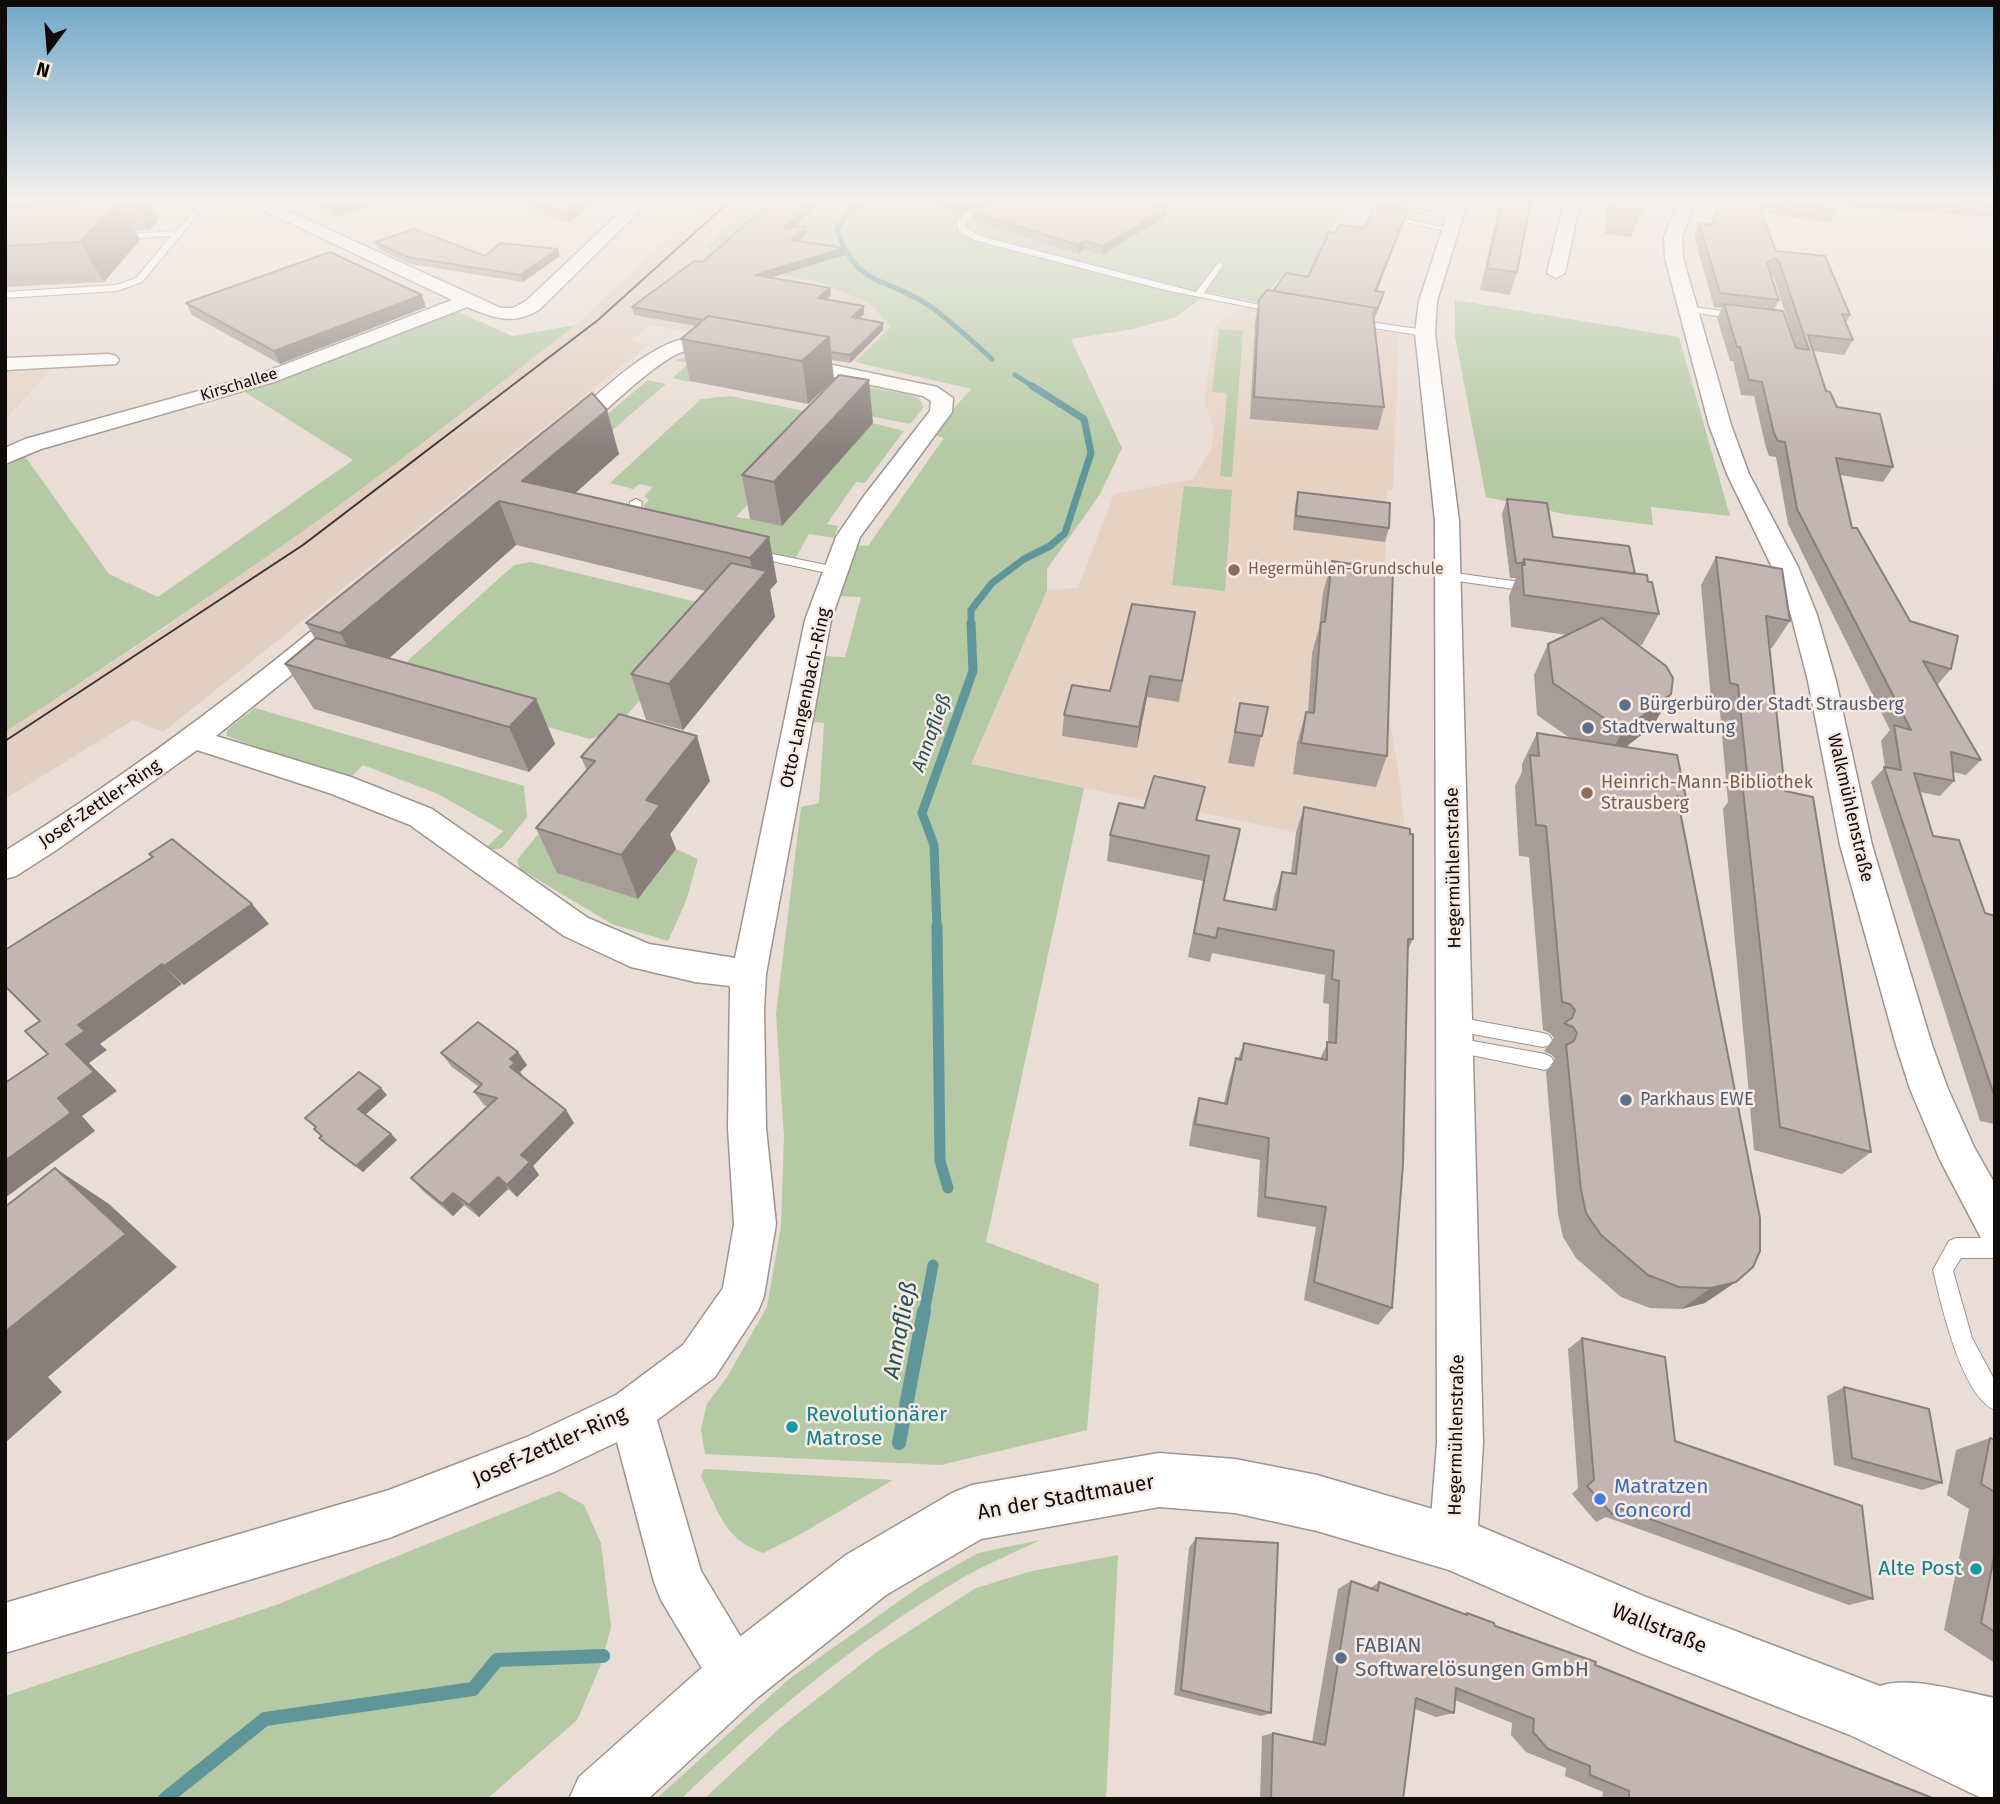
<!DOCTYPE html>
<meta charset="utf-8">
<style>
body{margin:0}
#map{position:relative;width:2000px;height:1804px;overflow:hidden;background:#e9ddd5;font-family:"Fira Sans",sans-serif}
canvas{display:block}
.frame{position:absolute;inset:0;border:7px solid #0f0b09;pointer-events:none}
.north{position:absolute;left:14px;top:14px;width:70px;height:70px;-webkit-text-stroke:5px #f7eae2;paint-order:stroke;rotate:196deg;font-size:19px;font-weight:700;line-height:28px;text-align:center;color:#0f0b09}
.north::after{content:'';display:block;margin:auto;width:24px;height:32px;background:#0f0b09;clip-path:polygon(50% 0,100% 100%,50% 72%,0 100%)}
</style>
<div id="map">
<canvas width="2000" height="1804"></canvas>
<div class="frame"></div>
<div class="north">N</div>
</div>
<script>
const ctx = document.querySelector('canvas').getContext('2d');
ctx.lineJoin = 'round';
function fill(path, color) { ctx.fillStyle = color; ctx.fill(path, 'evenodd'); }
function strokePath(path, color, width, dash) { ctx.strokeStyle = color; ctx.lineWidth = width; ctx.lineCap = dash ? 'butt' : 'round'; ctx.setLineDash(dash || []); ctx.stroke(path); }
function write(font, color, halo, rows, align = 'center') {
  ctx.font = font + ' "Fira Sans",sans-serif'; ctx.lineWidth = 5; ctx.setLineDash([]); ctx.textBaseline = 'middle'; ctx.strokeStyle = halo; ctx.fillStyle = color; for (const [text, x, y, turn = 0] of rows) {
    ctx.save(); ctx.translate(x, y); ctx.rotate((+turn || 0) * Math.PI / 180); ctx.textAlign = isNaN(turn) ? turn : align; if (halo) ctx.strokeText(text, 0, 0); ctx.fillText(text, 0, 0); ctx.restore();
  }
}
const built = new Path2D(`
 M708,200H757L734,221L700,261L819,282L869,303L891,327L855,362L651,325L630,341L648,345L163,732L133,720L5,799V732L165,628L386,471L576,325Z
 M1326,200H1431L1422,223Z`);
const education = new Path2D(`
 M1251,307L1399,334L1393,490H1387L1382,674L1399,775L1408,856L971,764L1047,590L1078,588L1114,494L1193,479L1212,448L1213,425L1204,402L1214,329L1223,317Z
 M50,370L5,421V372Z`);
const green = new Path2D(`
 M757,200H1326L1343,206L1303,285L1277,281L1260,303L1209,292L1176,317L1133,329L1071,339L1122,448L1100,494L1047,569V590L971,764L1084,788L986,1242L1099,1284L1087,1430L941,1465L705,1454L701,1429L707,1404L727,1377L767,1307L781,1226L784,1137L776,1014L801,807L819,803L824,723L811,722L824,656L845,657L861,597L839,596L855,545L868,546L944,438L931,434L971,389L855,362L891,327L869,303L819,282L700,261L711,250L707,246Z
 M1455,300L1679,337L1730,516L1651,507L1653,525L1564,514L1486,497L1455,337Z
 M452,309L512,336L576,325C513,373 451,422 387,470C263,562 134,648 5,732V467L24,455L109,574L158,597L353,460L240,389Z
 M1219,329L1243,331L1232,477L1220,476L1227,393L1212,392Z
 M691,356L712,357L910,395L919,399L924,407L910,424L859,414L871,400L705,368L690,382L672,378L689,363L674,360Z
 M648,380L666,384L528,503L508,498Z
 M730,396L820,414L819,427L736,517L750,519L873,423L904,431L865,483L856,482L827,524L838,526L834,538L809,534L795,559L665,529L643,506L649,500L644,496L653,487L639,484L633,489L610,483L701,399Z
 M1184,486L1232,490L1225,591L1172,585Z
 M531,562L709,605L716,614L612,732L590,739L393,683L392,675L514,565Z
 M255,708L524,786L527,817L502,848L490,850L488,846L503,831L438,794L363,765L347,781L227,736V730Z
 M604,754L638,899L676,849L698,859L686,901L668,941L612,924L520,869L517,860Z
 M704,1469L893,1480L799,1535L763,1553C724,1539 718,1511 701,1476Z
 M559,1491L584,1505L601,1543L611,1627L600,1667L577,1720L487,1799H5V1696L276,1605Z
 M1040,1540C1012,1554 981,1566 954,1583C855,1642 763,1719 681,1799H656L789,1679L922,1585L978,1553Z
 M1118,1555L1106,1799H704L781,1727L878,1651L976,1588L1032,1571Z`);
const streamFar4 = new Path2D(`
 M865,200L847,214L837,229C855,290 892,277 934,309C954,324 973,342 992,359
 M1015,375L1034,387`);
const streamFar3 = new Path2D(`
 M971,625V610L992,583L1024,559L1050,546L1065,533L1091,453L1084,419L1032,386`);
const streamFar2 = new Path2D(`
 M937,927L934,845L922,813L973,671L971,623`);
const streamFar1 = new Path2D(`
 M937,926L940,1161L948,1188
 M924,1313L933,1265`);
const stream = new Path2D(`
 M899,1443L924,1311
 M165,1799L265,1719L473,1689L497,1660L603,1656`);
const service = new Path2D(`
 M203,200H214L205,206L142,282L117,291L5,298V292L116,285L136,278L171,236L116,239L113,235L176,231Z
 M1302,200H1318L1455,230L1451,232Z
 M1361,200H1378L1459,218L1455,220Z
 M988,204L995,206L970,218L965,223L966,228L980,236L1196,292L1219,262L1223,265L1204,293L1283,310L1279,313L1165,290L974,240L959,231L957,223L964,214Z
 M1686,306L1738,313L1743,316L1738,319L1683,311L1682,309Z
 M1356,320L1425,330L1430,333L1425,336L1353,325V321Z
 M636,499L642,502L638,526L632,529L626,526L630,502Z
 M753,550L836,567L842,571L836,575L749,556L747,554Z
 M1447,572L1535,584L1541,588L1535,592L1443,579V573Z
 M1456,1017L1543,1033L1549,1035L1552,1040L1549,1045L1543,1047L1456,1031L1450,1029L1447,1024L1450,1019Z
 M1456,1038L1545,1054L1551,1057L1554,1062L1551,1067L1545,1070L1456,1052L1450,1050L1447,1045L1450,1040Z
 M1956,1238H1995V1258H1961L1953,1271L1972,1338L1995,1381V1410C1961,1396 1941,1303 1933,1270L1949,1241Z`);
const minor = new Path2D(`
 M242,200H264L501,308H513L526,301L633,200H651L540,309C515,326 493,318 467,307L274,382L41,449L5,464V448L25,439L260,374L452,300Z
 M1452,200H1468L1437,301L1435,333L1459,521L1483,1443L1477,1543L1470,1560L1453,1567L1436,1560L1429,1543L1437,1443L1435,521L1415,333L1419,301Z
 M1562,200L1580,202L1565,273L1556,278L1547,273L1564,203Z
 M1680,200H1696L1682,237L1683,258L1731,425L1749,474L1798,567L1817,615L1836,681L1872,845L1932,1045L1948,1089L1974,1147L1995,1184V1244L1981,1238L1940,1160L1910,1089L1896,1045L1840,845L1808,681L1791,615L1772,567L1727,474L1709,425L1665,258L1664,237Z
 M683,339L733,347L736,351L733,355C717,359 701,347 685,351C658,358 597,419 574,439H558L555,434L558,429C593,400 639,350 683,339Z
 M109,354L116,356L119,360L116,364L5,370V358Z
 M790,356L937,387L953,398L952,412L860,537L831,620L766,974L764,1009L766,1128L776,1224L764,1296L758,1311L715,1377L657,1420L701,1571L754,1659L762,1677L754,1695L736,1703L718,1695L661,1600L654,1582L617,1442L554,1472L389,1538L5,1653V1603L389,1490L527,1437L616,1395L683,1345L723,1288L734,1224L728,1128L730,986L695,982L631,967L564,936L410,825L329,793L197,750L58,849L16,876L5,879V851C112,785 213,711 310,632L320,630L330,632L333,638L330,644L216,736L351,777L432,809L588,918L649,944L735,958L805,620L836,537L864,496L930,411L931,401L923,396L783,366L780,362L783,358Z`);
const tertiary = new Path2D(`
 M1159,1453L1235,1459L1317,1475L1453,1515L1646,1597L1880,1686C1908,1675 1965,1692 1995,1698V1799H1984L1973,1794L1850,1735L1640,1653L1449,1570L1317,1531L1235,1513L1159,1507L981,1539L886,1595L757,1698L648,1799H569L579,1777L715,1656L846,1555L952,1493L972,1485Z`);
const tram = new Path2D(`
 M5,741L303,545L598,320L731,200`);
const wall = new Path2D(`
 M5,200H149L159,219L149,230L135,231L140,240L104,282L5,287Z
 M302,200H385L336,217Z
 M515,200H597L569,223L524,208L523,203Z
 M773,200H822L794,227L807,226L808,233L799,241L845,255L770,278L831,295L826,300L864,314L859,319L883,330L850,363L831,360L834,379L808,404L690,381L681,339L697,326L634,315L632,307L703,262Z
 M916,200H1146L1143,202L1166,216L1102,255L1084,249L1078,254L972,220V212L995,202L994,200L963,212L959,216L916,202Z
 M1391,200H1413L1411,205Z
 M1500,200H1531L1517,272L1510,295L1480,290Z
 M1606,200H1641L1642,211L1631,237L1605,234Z
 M1720,200H1995V217L1837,207V210L1830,223L1761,212L1776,251L1850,315L1846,323L1853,340L1844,355L1813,351L1826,391L1837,407L1893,467L1883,482L1840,475L1852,528L1910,621L1951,669L1938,684H1937L1981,760L1966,775L1953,772L1954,781L1940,796L1920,792L1933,836L1985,913L1995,916V1124L1980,1121L1871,782L1885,767L1881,741L1890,730L1788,524L1776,457L1769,456L1766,448L1754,396L1741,395L1733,361H1730L1717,318L1722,308L1714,307L1694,236L1699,223L1710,224ZM1771,274L1773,275L1794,340L1774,310L1779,300Z
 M1377,203L1410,206L1377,291L1384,292L1381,302L1374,320L1384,407L1378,430L1250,419L1255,322L1259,300L1273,291L1308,277L1335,233L1365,228L1375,209Z
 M375,242L485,256H560L523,282L410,264L378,249Z
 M186,303L426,307L280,364L192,315Z
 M592,393L619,454L575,493L769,537L777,582L770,590L775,617L683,730L646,720L631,674L706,591L516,545L389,658L536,699L555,744L529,772L314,709L285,664L315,639L306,623Z
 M873,423L782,526L750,519L742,475Z
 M1298,492L1389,528L1385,542L1293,530L1295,506Z
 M1507,499L1553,537L1635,574L1648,582L1659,614L1642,645L1636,644L1671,694L1653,726L1625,747L1686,798L1679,808L1760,1218L1705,1303L1681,1309L1650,1308L1621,1297L1576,1258L1563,1237L1558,1214L1546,1072L1555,1059L1552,1055L1544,1051L1554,1038L1550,1033L1543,1030L1529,857L1519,856L1515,786L1522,772V764L1537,733L1570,738L1537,715L1534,675L1548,644L1568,635L1511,627L1509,596L1516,578H1510L1502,514Z
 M1716,557L1790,621L1772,648H1769L1785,791L1871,1152L1842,1174L1754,1150L1723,809L1728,802L1720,712L1712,711L1701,585Z
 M1332,561L1387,756L1376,787L1293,774L1297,743L1306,712H1308L1312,653L1319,628L1323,592Z
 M1195,612L1179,702L1147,697L1137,748L1062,736L1064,715L1110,691Z
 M1240,703L1268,707L1254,767L1228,763Z
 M581,757L710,781L670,834L676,849L638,899L557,873L536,828L587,771Z
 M1205,787L1197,820L1224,900L1272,909L1274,897L1282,872L1291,873L1296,832L1304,807L1413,939L1408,950L1392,1308L1378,1325L1304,1300L1316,1227L1257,1217L1260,1160L1189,1146L1193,1120L1199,1098L1224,1103L1229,1081L1236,1058L1238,1059L1244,1043L1320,1059L1328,1042V1036L1329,1004L1323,1003L1325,975L1212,953L1210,962L1188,957L1203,881L1107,861L1110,835Z
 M518,1052L527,1065L520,1072L523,1077L566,1110L574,1123L533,1166L539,1175L517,1197L508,1189L479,1217L464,1205L453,1216L423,1191L411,1178L488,1107L484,1105L474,1092L479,1087L452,1067L441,1053Z
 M387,1095L365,1115L391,1134L397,1140L363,1172L326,1145L319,1138L322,1136L314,1129L315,1127L305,1118Z
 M1582,1338L1675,1441L1873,1599L1849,1605L1606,1517L1596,1522L1572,1494L1578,1488L1568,1349Z
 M1844,1387L1942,1483L1922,1490L1834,1465L1827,1396Z
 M1990,1438L1995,1440V1663L1944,1630L1969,1509L1947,1495L1956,1450Z
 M1196,1538L1271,1713L1261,1716L1174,1695L1189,1548Z
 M1351,1581L1370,1588L1379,1582L1464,1614L1467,1613L1495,1626L1935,1799H1602L1603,1792L1565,1776L1566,1768L1526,1752L1511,1735L1512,1723L1455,1700L1454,1713L1436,1717L1415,1709L1403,1799H1260L1262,1736L1273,1733L1312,1742L1338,1589Z`);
const shadedWall = new Path2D(`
 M133,200H149L159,219L149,230Z
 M352,200H385L336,217L332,207Z
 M582,200H597L569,223L566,213Z
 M814,200H822L785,235L784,228Z
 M972,200H994L963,212L959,216V208L963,203Z
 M119,202L140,240L104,282L80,242Z
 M1167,208L1166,216L1102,255L1103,246Z
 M1406,215L1403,224L1373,301L1375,291Z
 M807,226L808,233L792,247L791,240Z
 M1084,241V249L1078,254V245Z
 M844,248L845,255L756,282L755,275Z
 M558,249L560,256L523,282L520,275Z
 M830,288L831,295L819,306L818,298Z
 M1384,292L1381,302L1374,320L1377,310Z
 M422,295L426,307L280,364L274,351Z
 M864,306V314L853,325L852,317Z
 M883,323V330L850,363V355Z
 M829,337L834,379L808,404L802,361Z
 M869,380L873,423L782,526L774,482Z
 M607,410L619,454L553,513L522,481Z
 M499,501L516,545L366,679L340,633Z
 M769,537L777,582L770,590L775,617L683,730L669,684L755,584L750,558Z
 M1150,676L1147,697L1137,748L1139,727Z
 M1671,694L1653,726L1605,763L1623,731Z
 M536,699L555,744L529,772L509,727Z
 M697,736L710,781L670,834L676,849L638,899L621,855L646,800Z
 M1205,787L1199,812L1191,845L1196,820Z
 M252,904L269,924L184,985L164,966Z
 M162,964L182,984L100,1044L107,1050L89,1063L117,1091L82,1116L95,1131L5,1198V1161L58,1098L66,1044L78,1025Z
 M518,1052L527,1065L520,1072L524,1077L520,1081L510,1067V1059Z
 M381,1088L387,1095L364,1116L358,1109Z
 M566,1110L574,1123L533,1166L539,1175L517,1197L507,1185L521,1155Z
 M391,1134L397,1140L363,1172L356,1166Z
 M55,1168L109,1204L177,1267L48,1377L62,1392L5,1443V1332Z
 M498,1177L508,1189L479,1217L469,1205Z
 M453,1193L464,1205L453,1216L442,1204Z
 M1736,1282L1705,1303L1681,1309L1711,1288Z`);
const building = new Path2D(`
 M318,200H352L332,207Z
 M527,200H582L566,213Z
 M773,200H814L784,228L807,226L791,240L844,248L755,275L830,288L818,298L864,306L852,317L883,323L850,355L830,352L829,337L708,316L704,320L632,307L694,261L703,262Z
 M936,200H972L963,203L959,208Z
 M997,200H1138L1167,208L1103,246L1084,241L1078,245L972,212Z
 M1378,200H1382L1410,206L1408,210L1377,203Z
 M1502,200H1531L1517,272L1487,268Z
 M1615,200H1641L1642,211L1615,208Z
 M1721,200H1756L1776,251L1825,256L1850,315L1842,314L1853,340L1808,335L1826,391L1830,392L1837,407L1880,414L1893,467L1836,458L1852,528H1857L1910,621L1958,636L1951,669L1923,661L1981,760L1951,752L1954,781L1914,773L1933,836L1959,840L1985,913L1995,916V1098L1884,767L1901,770L1894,725L1911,730L1797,509L1785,442L1778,441L1774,433L1762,382L1749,380L1740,347H1737L1724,304L1783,311L1796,348L1809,350L1779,261L1774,258L1767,263L1779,300L1720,293L1699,223L1713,225L1716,212Z
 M1772,200H1837V210Z
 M1942,200H1995V204Z
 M119,202L80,242L5,246V207Z
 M1374,208L1406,215L1375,291L1384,292L1377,310H1375L1376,308L1273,291L1286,273L1308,277L1329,232L1335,233L1339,225L1365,228Z
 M414,229L485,256L500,243L558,249L520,275L408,257L375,242Z
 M330,252L422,295L274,351L186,303Z
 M1267,290L1376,308L1373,314L1384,407L1254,397L1259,300Z
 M708,316L829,337L802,361L681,339Z
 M839,375L869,380L774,482L742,475Z
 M592,393L607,410L522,481L769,537L750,558L499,501L340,633L306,623Z
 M1298,492L1390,503L1389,528L1296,516Z
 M1507,499L1547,503L1553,537L1629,546L1635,574L1524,559L1523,563H1516Z
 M1716,557L1782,569L1790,621L1766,616L1785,791L1813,797L1871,1152L1780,1127L1742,781L1748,783L1738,685L1730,683Z
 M1524,559L1647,575L1648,582H1652L1659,614L1524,595L1522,565H1525Z
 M1332,561L1393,570L1387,756L1301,743L1306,712L1314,713L1321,622H1325Z
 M731,563L767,571L669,684L631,674Z
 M1132,604L1195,612L1182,681L1150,676L1139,727L1064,715L1072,685L1110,691Z
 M1602,618L1666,666L1673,678L1671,694L1623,731L1553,683L1548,644Z
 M316,638L536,699L509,727L285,664Z
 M1240,703L1268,707L1262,736L1235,732Z
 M619,714L697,736L646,800L660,805L621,855L536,828L595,761L581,757Z
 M1537,733L1677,755L1686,798L1677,796L1760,1218V1251L1753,1267L1736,1282L1711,1288L1679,1287L1648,1275L1601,1235L1586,1213L1581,1190L1566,1045L1574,1041L1577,1033L1573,1027L1564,1023L1572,1018L1575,1010L1570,1004L1562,1002L1546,826L1536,825L1530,755L1539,756Z
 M1154,776L1205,787L1196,820L1240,829L1224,900L1276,910L1282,872L1296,874L1304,807L1410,829V834H1413V939H1408L1403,1164L1392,1308L1314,1282L1326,1207L1265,1197L1269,1138L1195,1124L1199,1098L1227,1104L1236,1058L1241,1060L1244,1043L1327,1060V1042L1336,1043L1339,981L1332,979L1334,951L1218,928L1216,938L1194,933L1209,856L1110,835L1119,803L1144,808Z
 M172,839L252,904L164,966L162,964L78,1025L85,1031L66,1044L94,1072L58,1098L71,1113L5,1161V1083L48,1054L25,1031L40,1021L5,986V950L153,857L149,854Z
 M478,1022L518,1052L510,1059L515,1063L510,1067L566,1110L521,1155L530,1162L507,1185L498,1177L469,1205L453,1193L442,1204L411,1178L497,1098L474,1092L482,1084L441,1053Z
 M359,1072L381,1088L358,1109L391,1134L356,1166L319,1138L322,1136L314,1129L316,1127L305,1118Z
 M55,1168L126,1234L5,1332V1207Z
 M1582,1338L1665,1357L1675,1441L1862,1506L1873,1599L1619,1508L1612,1514L1587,1486L1594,1480Z
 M1844,1387L1929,1409L1942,1483L1852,1458Z
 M1990,1438L1995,1440V1492L1981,1484Z
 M1196,1538L1278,1543L1271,1713L1181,1690Z
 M1995,1552V1632L1981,1623Z
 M1351,1581L1378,1591L1379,1582L1467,1615V1613L1494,1623L1495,1626L1596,1662L1595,1665L1935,1799H1629V1791L1590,1775V1766L1548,1749L1533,1732L1534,1719L1456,1688L1454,1713L1416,1698L1403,1799H1271L1273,1733L1325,1745Z`);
const markers = [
 [1234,570,7,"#8d6e63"],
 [1625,705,7,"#5c6f8a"],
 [1588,728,7,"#5c6f8a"],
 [1587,793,7,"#8d6e63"],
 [1626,1100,7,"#5c6f8a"],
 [792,1427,7,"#0f9aa8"],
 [1600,1499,7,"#3f7fe0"],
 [1976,1569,7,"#0f9aa8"],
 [1341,1658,7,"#5c6f8a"]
];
const farStreetnames = [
 ["Kirschallee",239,385,-17]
];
const farEducationnames = [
 ["Hegermühlen-Grundschule",1248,570]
];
const streetNames = [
 ["Otto-Langenbach-Ring",806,698,-78],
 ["Josef-Zettler-Ring",100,804,-34],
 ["Walkmühlenstraße",1850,808,77],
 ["Hegermühlenstraße",1454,868,-91],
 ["Hegermühlenstraße",1457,1435,-89]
];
const serviceNames = [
 ["Bürgerbüro der Stadt Strausberg",1639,705],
 ["Stadtverwaltung",1602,728],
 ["Parkhaus EWE",1640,1100]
];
const educationNames = [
 ["Heinrich-Mann-Bibliothek",1601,783],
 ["Strausberg",1601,804]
];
const waterNames = [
 ["Annafließ",932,733,-70]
];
const nearCulturenames = [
 ["Revolutionärer",806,1415],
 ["Matrose",806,1439],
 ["Alte Post",1962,1569,"right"]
];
const nearStreetnames = [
 ["Josef-Zettler-Ring",550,1447,-24],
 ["An der Stadtmauer",1066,1498,-10],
 ["Wallstraße",1659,1629,22]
];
const nearShopnames = [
 ["Matratzen",1614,1487],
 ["Concord",1614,1511]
];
const nearServicenames = [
 ["FABIAN",1355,1646],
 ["Softwarelösungen GmbH",1355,1670]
];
const nearWaternames = [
 ["Annafließ",901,1330,-79]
];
fill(built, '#e2cfc2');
fill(education, '#e6d2c3');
fill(green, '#b4c9a4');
strokePath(streamFar4, '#5f969a', 5);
strokePath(streamFar3, '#5f969a', 7);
strokePath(streamFar2, '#5f969a', 9);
strokePath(streamFar1, '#5f969a', 11);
strokePath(stream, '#5f969a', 14);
strokePath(service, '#9f948c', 2);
strokePath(minor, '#9f948c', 3);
strokePath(tertiary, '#9f948c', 3);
fill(service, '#fff');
fill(minor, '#fff');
fill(tertiary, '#fff');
strokePath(tram, '#38332f', 2);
fill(wall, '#a89c98');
fill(shadedWall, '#887f7c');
fill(building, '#c3b5b1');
strokePath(building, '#887f7c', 2);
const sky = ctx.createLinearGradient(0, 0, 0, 453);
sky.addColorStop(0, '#71a8c9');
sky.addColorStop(0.44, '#f5f0ec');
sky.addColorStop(1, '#f5f0ec00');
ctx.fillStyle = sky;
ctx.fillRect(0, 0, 2000, 453);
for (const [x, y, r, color] of markers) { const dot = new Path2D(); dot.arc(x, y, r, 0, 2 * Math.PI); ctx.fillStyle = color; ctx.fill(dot); strokePath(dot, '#f7eae2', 2.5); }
write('16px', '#0f0b09', '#f7eae2', farStreetnames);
write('16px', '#785e54', '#f7eae2', farEducationnames, 'left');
write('18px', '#0f0b09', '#f7eae2', streetNames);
write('18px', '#4e5e75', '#f7eae2', serviceNames, 'left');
write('18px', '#785e54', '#f7eae2', educationNames, 'left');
write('italic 19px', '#215357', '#f7eae2', waterNames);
write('21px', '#0d838f', '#f7eae2', nearCulturenames, 'left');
write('21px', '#0f0b09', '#f7eae2', nearStreetnames);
write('21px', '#366cbe', '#f7eae2', nearShopnames, 'left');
write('21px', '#4e5e75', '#f7eae2', nearServicenames, 'left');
write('italic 23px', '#215357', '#f7eae2', nearWaternames);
</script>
